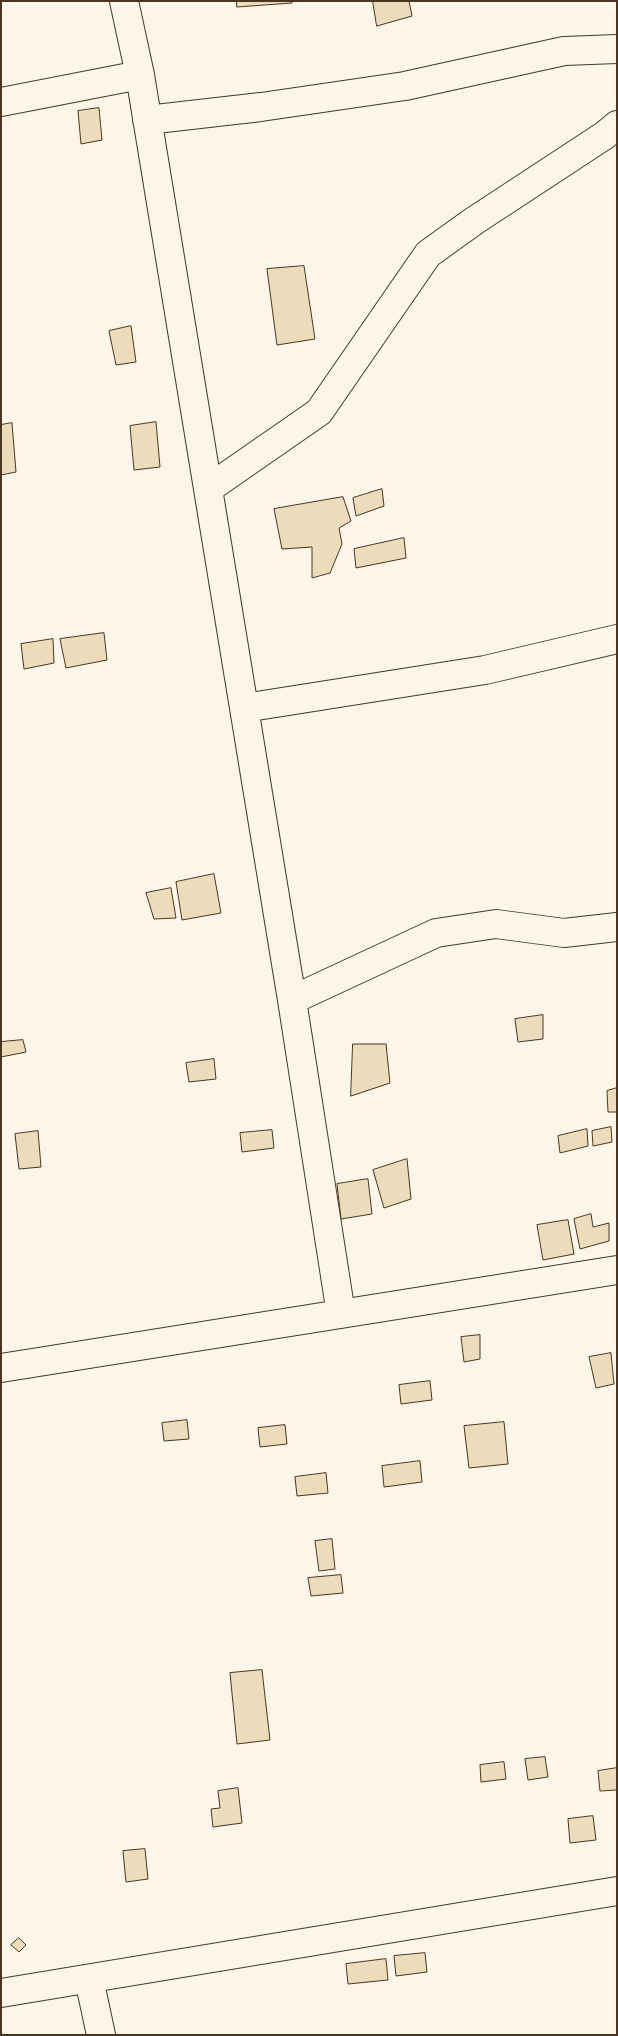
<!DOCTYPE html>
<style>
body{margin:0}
#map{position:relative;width:618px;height:2036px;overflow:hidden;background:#fbf6e9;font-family:Inter,sans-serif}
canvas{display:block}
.frame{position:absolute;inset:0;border:2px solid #4a3520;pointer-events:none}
</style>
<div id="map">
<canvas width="618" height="2036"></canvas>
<div class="frame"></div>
</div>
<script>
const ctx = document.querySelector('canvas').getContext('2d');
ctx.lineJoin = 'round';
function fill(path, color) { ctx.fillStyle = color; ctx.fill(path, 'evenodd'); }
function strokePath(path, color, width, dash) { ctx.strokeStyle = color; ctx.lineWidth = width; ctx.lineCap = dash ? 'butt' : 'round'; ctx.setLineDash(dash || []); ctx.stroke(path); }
const building = new Path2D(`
 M237,1H292V3L237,7Z
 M373,1H409L412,16L377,26Z
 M99,108L102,140L81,144L78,111Z
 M304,266L315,339L277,345L267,269Z
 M131,326L136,362L116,365L109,331Z
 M156,422L160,467L134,470L130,426Z
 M12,423L16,472L1,475V425Z
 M382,489L384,506L356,516L353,498Z
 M343,497L351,521L339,528L342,544L330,573L312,578V547L282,549L274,509Z
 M404,538L406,558L356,568L354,549Z
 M104,633L107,660L66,668L60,639Z
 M53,639L54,663L24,669L21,644Z
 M214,874L221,913L182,920L176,882Z
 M171,888L176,918L154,919L146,893Z
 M543,1015V1039L518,1042L515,1019Z
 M23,1040L26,1052L1,1057V1042Z
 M353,1044H386L390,1083L351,1096Z
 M214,1059L216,1079L189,1082L186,1063Z
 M617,1088V1112H608L607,1091Z
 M611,1127L612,1142L593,1146L592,1131Z
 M587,1129L588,1146L560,1153L558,1136Z
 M272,1130L274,1148L242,1152L240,1133Z
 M38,1131L41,1167L19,1169L15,1134Z
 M407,1159L411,1199L384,1208L373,1170Z
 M368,1179L372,1214L341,1219L337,1184Z
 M591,1214L593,1227L609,1223V1241L580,1249L574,1219Z
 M568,1220L574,1254L543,1260L537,1225Z
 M480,1335V1359L464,1362L461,1337Z
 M611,1353L614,1384L596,1388L589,1357Z
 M430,1381L432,1400L401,1404L399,1385Z
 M187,1420L189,1439L164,1441L162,1423Z
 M504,1422L508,1464L469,1468L464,1426Z
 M285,1425L287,1444L260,1447L258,1428Z
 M420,1461L422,1482L384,1487L382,1466Z
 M326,1473L328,1493L297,1496L295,1477Z
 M332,1539L335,1569L319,1571L315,1541Z
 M341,1575L343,1593L311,1596L308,1578Z
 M262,1670L270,1740L237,1744L230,1673Z
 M545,1757L548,1777L528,1780L525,1759Z
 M504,1762L506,1779L481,1782L480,1765Z
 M617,1768V1790L600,1791L598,1771Z
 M238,1788L242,1823L213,1827L211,1809L220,1808L218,1791Z
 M593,1816L596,1840L570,1843L568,1819Z
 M145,1849L148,1879L126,1882L123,1851Z
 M19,1938L26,1945L19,1952L11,1945Z
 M425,1953L427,1972L396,1976L394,1956Z
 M386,1959L388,1980L348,1984L346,1964Z`);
const street = new Path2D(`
 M124,1L140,75L292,1000L341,1314
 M1,102L140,75
 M147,120L261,107L405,86L564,51L617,49
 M208,489L319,412L428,254L474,221L605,135L617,125
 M244,708L485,670L617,639
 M292,1000L436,933L496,924L564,933L617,927
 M1,1368L617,1270
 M89,1979L101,2035
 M1,1993L617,1891`);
fill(building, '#ecdcbc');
strokePath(building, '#4a3520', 1);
strokePath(street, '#4a3520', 30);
strokePath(street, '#fbf6e9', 28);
</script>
